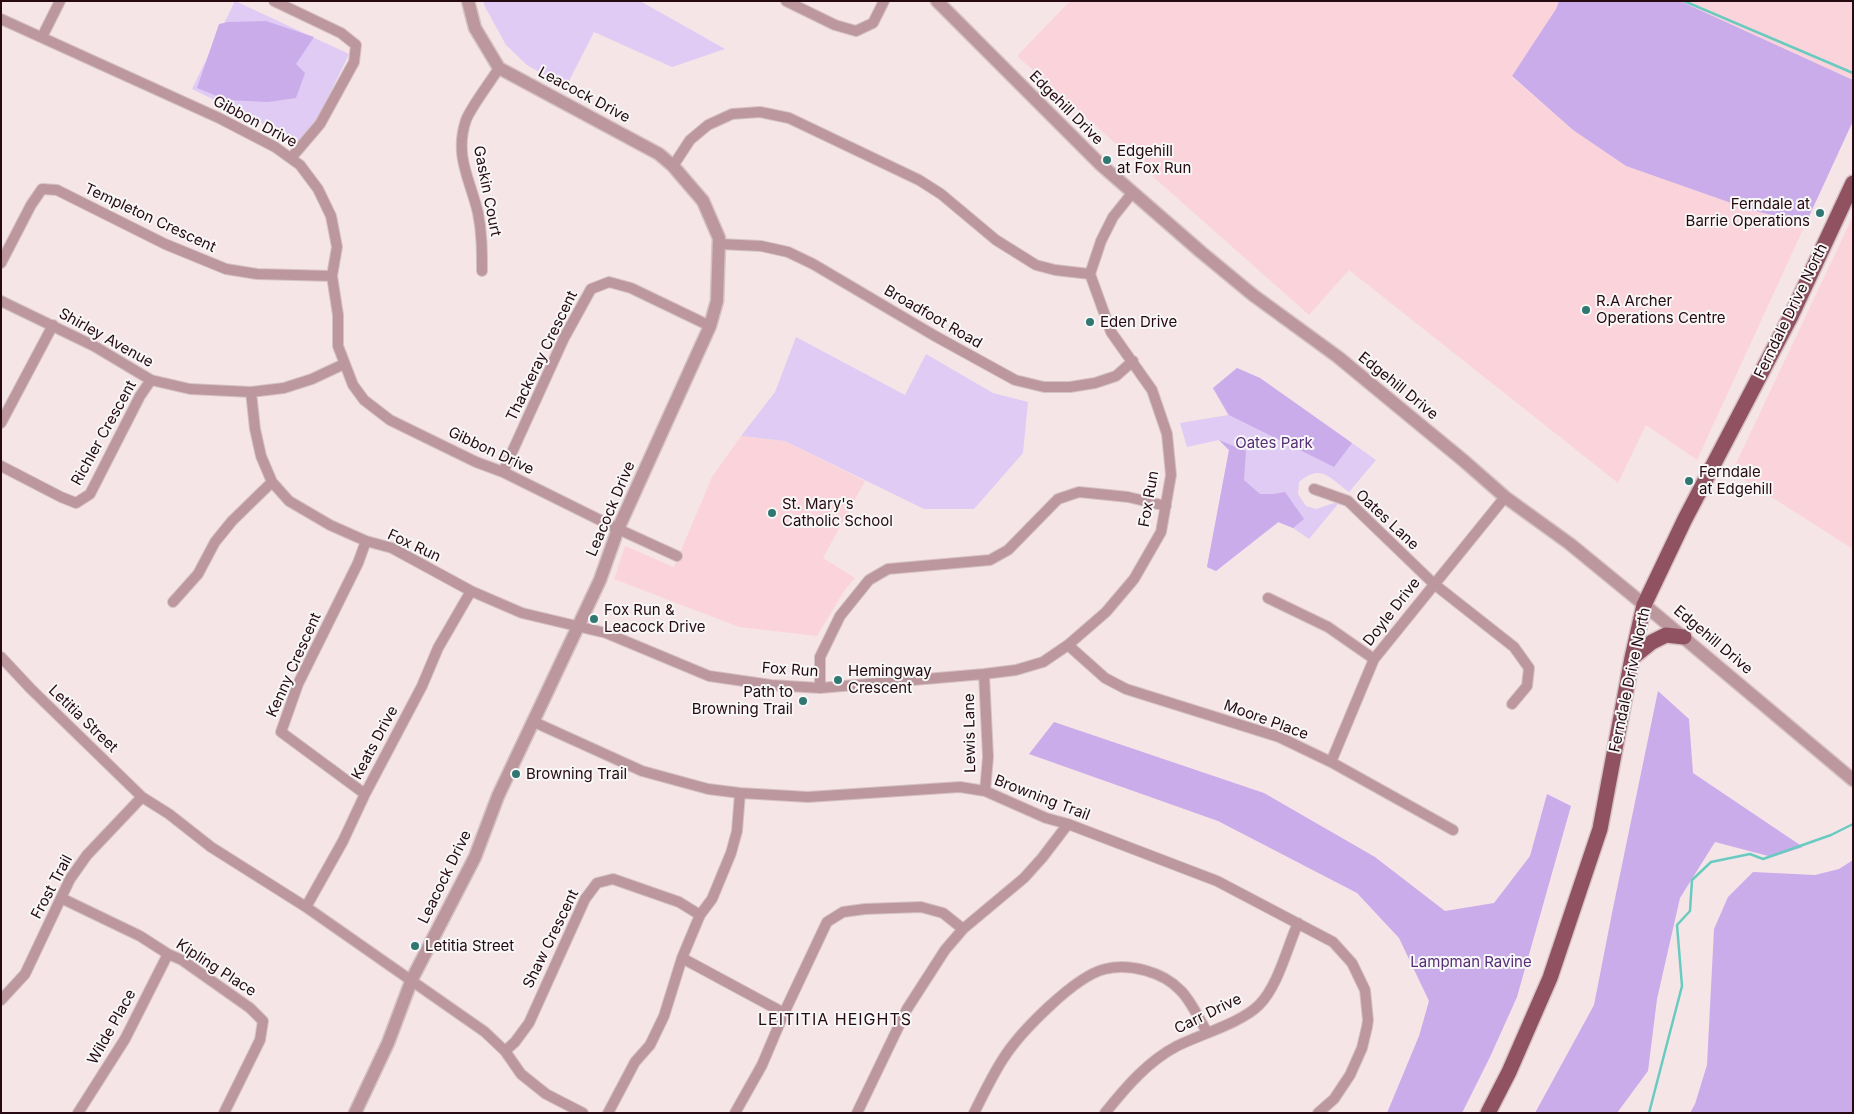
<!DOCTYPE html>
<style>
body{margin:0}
#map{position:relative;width:1854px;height:1114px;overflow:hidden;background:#f6e5e7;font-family:Inter,sans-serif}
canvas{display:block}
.frame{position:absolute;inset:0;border:2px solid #270a11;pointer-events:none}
</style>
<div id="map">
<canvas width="1854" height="1114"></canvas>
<div class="frame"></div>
</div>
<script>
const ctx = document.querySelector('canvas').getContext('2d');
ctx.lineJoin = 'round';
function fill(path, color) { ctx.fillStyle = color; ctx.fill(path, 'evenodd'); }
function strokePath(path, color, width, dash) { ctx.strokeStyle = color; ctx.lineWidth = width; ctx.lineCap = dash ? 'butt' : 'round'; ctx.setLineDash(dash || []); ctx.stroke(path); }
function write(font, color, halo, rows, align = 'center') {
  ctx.font = font + ' Inter,sans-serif'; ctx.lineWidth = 4; ctx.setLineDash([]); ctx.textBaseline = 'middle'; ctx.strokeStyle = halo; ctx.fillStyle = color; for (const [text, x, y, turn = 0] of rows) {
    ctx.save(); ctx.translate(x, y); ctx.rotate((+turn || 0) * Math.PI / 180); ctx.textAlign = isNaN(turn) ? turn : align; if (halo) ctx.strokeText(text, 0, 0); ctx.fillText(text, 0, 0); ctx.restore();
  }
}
const built = new Path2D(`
 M1070,1H1559L1556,9L1512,77L1573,130L1626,166L1751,210L1806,223L1697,460L1646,425L1618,483L1349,270L1309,315L1017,56Z
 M1680,1H1853V80Z
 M1853,216V549L1732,472Z
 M741,436L785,441L865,481L823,558L855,578L844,591L817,636L739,627L614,579L625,546L674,567L712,477Z`);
const green = new Path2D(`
 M235,1L349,54L314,126L300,142L192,89Z
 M484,1H640L725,49L672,67L594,32L566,87L527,65L506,45L484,5Z
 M796,337L905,395L926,354L993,393L1028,402L1023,453L974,509H924L785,441L741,436L775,392Z
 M1237,368L1260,378L1376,460L1349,492C1329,478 1322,463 1299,482L1298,494L1306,506L1316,509L1334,503L1338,504L1309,539L1293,528L1279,522L1216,571L1207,567L1229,450L1219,440L1187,447L1180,423L1228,415L1213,388Z`);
const forest = new Path2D(`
 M1559,1H1680L1853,80V121L1806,223L1751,210L1626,166L1573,130L1512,76L1556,9Z
 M266,21L314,37L296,64L305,73L296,98L268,102L227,100L197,88L219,24L228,22Z
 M1237,368L1260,378L1352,443L1334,467L1229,415L1213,388Z
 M1219,440L1246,451L1244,480L1260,494H1274L1285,492L1304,519L1293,528L1278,522L1216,571L1207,567L1229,450Z
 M1658,691L1689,719L1693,773L1803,847L1772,857L1715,842L1680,898L1657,999L1648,1071L1617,1113H1535L1594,1005L1612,913Z
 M1054,722L1264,793L1375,857L1445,911L1494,903L1530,856L1547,794L1571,806L1517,997L1490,1057L1462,1113H1387L1419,1036L1429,1001L1399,938L1357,893L1218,821L1029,754Z
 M1853,860V1113H1690L1695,1104L1707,1065L1714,929L1728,897L1753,872L1815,875L1839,869Z`);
const stream = new Path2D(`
 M1684,1L1853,73
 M1649,1113L1682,986L1677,925L1690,911L1692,880L1711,862L1750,854L1763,859L1831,835L1853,824`);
const minor = new Path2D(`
 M274,1L341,33L356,45L354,62L320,124L291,158
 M786,1L835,25L856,31L873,23L884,1
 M1,19L219,118L275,147L300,165L318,189L331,216L337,247L332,276L338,315V346L353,385L364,400L390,420L476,462L503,472L618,529L677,556
 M42,37L60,1
 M673,166L690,140L708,125L732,114L760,112L789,118L919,180L941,194L996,240L1036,265L1055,270L1090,274
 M719,244L761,246L788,252L813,264L935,336L1015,380L1044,387H1070L1095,383L1116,376L1133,361
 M1,263L31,205L42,189L57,190L165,244L226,269L257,274L332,276
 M482,271C482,251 482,233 478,213C470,179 454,156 466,120C471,107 491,81 499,68
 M1,301L94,346L151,380L190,389L251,392L284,388L312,379L344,364
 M251,392L255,429L261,456L272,482L289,501L330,525L366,541L392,548L471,591L522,613L606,633L709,676L771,685L820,688L984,674L1016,670L1043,662L1068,645L1106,612L1134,579L1161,532L1171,475L1167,434L1152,390L1111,332L1090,274L1101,241L1113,217L1133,192
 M1,423L53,325
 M1,466L61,497L76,503L90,494L140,396L151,380
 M503,472L564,338L591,289L609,282L631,288L710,326
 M1314,489L1348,501L1434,584L1514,647L1529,668L1527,686L1512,704
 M1268,598L1328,627L1374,659
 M173,602L198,574L215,542L232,521L272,482
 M1068,645L1105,678L1126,689L1279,737L1331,762L1453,830
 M1,657L31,689L142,797L169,814L211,847L306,907L485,1032L505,1051L521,1074L546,1094L583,1113
 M984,674L988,757L985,791
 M820,688V657L840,616L869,580L888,569L990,560L1008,550L1058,499L1079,492L1128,497L1166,506
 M534,722L642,771L708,789L740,793L808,797L960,787L985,791L1046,818L1068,824L1217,881L1333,942L1352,963L1365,990L1368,1020L1367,1027L1362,1048L1350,1075L1334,1099L1318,1113
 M1331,762L1374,659L1505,497
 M365,794L281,732L298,684L358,563L366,541
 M61,898L140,936L168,954L182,960L250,1008L263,1021L260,1040L224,1113
 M306,907L343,841L365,794L422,686L438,648L471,591
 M682,958L784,1013
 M1,1000L25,974L70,879L87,855L142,797
 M505,1051L515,1042L529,1023L585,899L597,883L613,879L679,902L700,915
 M78,1113L125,1039L168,954
 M608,1113L635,1062L650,1045L664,1016L682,958L700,915L712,899L731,853L737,831L740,793
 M735,1113L762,1065L784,1013L827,922L843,912L865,909L921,907L943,913L963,929
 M857,1113L907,1009L945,950L963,929L1024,878L1042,858L1068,824
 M974,1113C983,1095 992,1076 1003,1059C1020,1032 1075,976 1105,969C1130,963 1163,972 1180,990C1190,999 1199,1019 1207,1032
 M1105,1113C1126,1087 1148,1061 1177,1046C1201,1034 1241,1023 1259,1005C1278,986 1287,948 1298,923`);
const tertiary = new Path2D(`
 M937,1L1100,164L1201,252L1253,295L1338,357L1464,461L1505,497L1570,544L1659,617L1853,780
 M355,1113L388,1043L412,979L475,857L498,796L600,580L618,529L710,326L717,301L719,238L703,201L673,166L659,154L499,68L475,28L468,1`);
const primary = new Path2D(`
 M1632,658L1652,642L1666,635L1684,637
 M1488,1113L1509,1072L1550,978L1600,829L1632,658L1644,605L1685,519L1791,316L1853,183`);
const markers = [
 [1107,160,5,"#2f7770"],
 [1820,213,5,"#2f7770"],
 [1586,310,5,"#2f7770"],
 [1090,322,5,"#2f7770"],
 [1689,481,5,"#2f7770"],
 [772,513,5,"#2f7770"],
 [594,619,5,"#2f7770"],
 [838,680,5,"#2f7770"],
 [803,701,5,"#2f7770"],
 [516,774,5,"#2f7770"],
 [415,946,5,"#2f7770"]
];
const streetNames = [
 ["Leacock Drive",584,95,28],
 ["Edgehill Drive",1066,108,45],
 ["Gibbon Drive",255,122,28],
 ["Gaskin Court",487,191,79],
 ["Templeton Crescent",150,218,25],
 ["Ferndale Drive North",1791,311,-64],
 ["Broadfoot Road",933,317,30],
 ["Shirley Avenue",106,338,29],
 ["Thackeray Crescent",542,356,-64],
 ["Edgehill Drive",1398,386,39],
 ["Richler Crescent",104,433,-61],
 ["Gibbon Drive",491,451,25],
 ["Fox Run",1149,499,-80],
 ["Leacock Drive",611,509,-67],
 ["Oates Lane",1387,520,43],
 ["Fox Run",414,546,25],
 ["Doyle Drive",1392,612,-52],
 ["Edgehill Drive",1713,640,40],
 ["Kenny Crescent",294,665,-66],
 ["Fox Run",790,670,4],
 ["Ferndale Drive North",1630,680,-78],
 ["Letitia Street",83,719,44],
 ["Moore Place",1266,720,20],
 ["Lewis Lane",970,733,-91],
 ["Keats Drive",375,743,-62],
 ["Browning Trail",1042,798,21],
 ["Leacock Drive",445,877,-64],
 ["Frost Trail",52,887,-62],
 ["Shaw Crescent",551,939,-64],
 ["Kipling Place",216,968,33],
 ["Carr Drive",1208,1014,-26],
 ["Wilde Place",112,1027,-61]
];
const poiNames = [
 ["Edgehill",1117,151],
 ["at Fox Run",1117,168],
 ["Ferndale at",1810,204,"right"],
 ["Barrie Operations",1810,221,"right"],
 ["R.A Archer",1596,301],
 ["Operations Centre",1596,318],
 ["Eden Drive",1100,322],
 ["Ferndale",1699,472],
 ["at Edgehill",1699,489],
 ["St. Mary's",782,504],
 ["Catholic School",782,521],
 ["Fox Run &",604,610],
 ["Leacock Drive",604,627],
 ["Hemingway",848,671],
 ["Crescent",848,688],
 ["Path to",793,692,"right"],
 ["Browning Trail",793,709,"right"],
 ["Browning Trail",526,774],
 ["Letitia Street",425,946]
];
const parkNames = [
 ["Oates Park",1274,443],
 ["Lampman Ravine",1471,962]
];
const neighbourhoodNames = [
 ["LEITITIA HEIGHTS",835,1020]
];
fill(built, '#fad4da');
fill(green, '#dfcbf4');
fill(forest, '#cbaceb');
strokePath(stream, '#69cbc0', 2.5);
strokePath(minor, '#d5c2c5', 12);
strokePath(tertiary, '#d5c2c5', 15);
strokePath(primary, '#d5c2c5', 18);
strokePath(minor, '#bc989e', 10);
strokePath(tertiary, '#bc989e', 12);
strokePath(primary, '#905260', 15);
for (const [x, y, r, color] of markers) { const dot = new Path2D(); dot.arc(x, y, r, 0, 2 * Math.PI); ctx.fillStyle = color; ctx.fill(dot); strokePath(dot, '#f7f7f7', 2); }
write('15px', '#270a11', '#f7f7f7', streetNames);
write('15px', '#270a11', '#f7f7f7', poiNames, 'left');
write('15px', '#562e78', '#f7f7f7', parkNames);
ctx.letterSpacing = '1px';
write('16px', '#270a11', '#f7f7f7', neighbourhoodNames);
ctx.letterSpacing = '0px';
</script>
